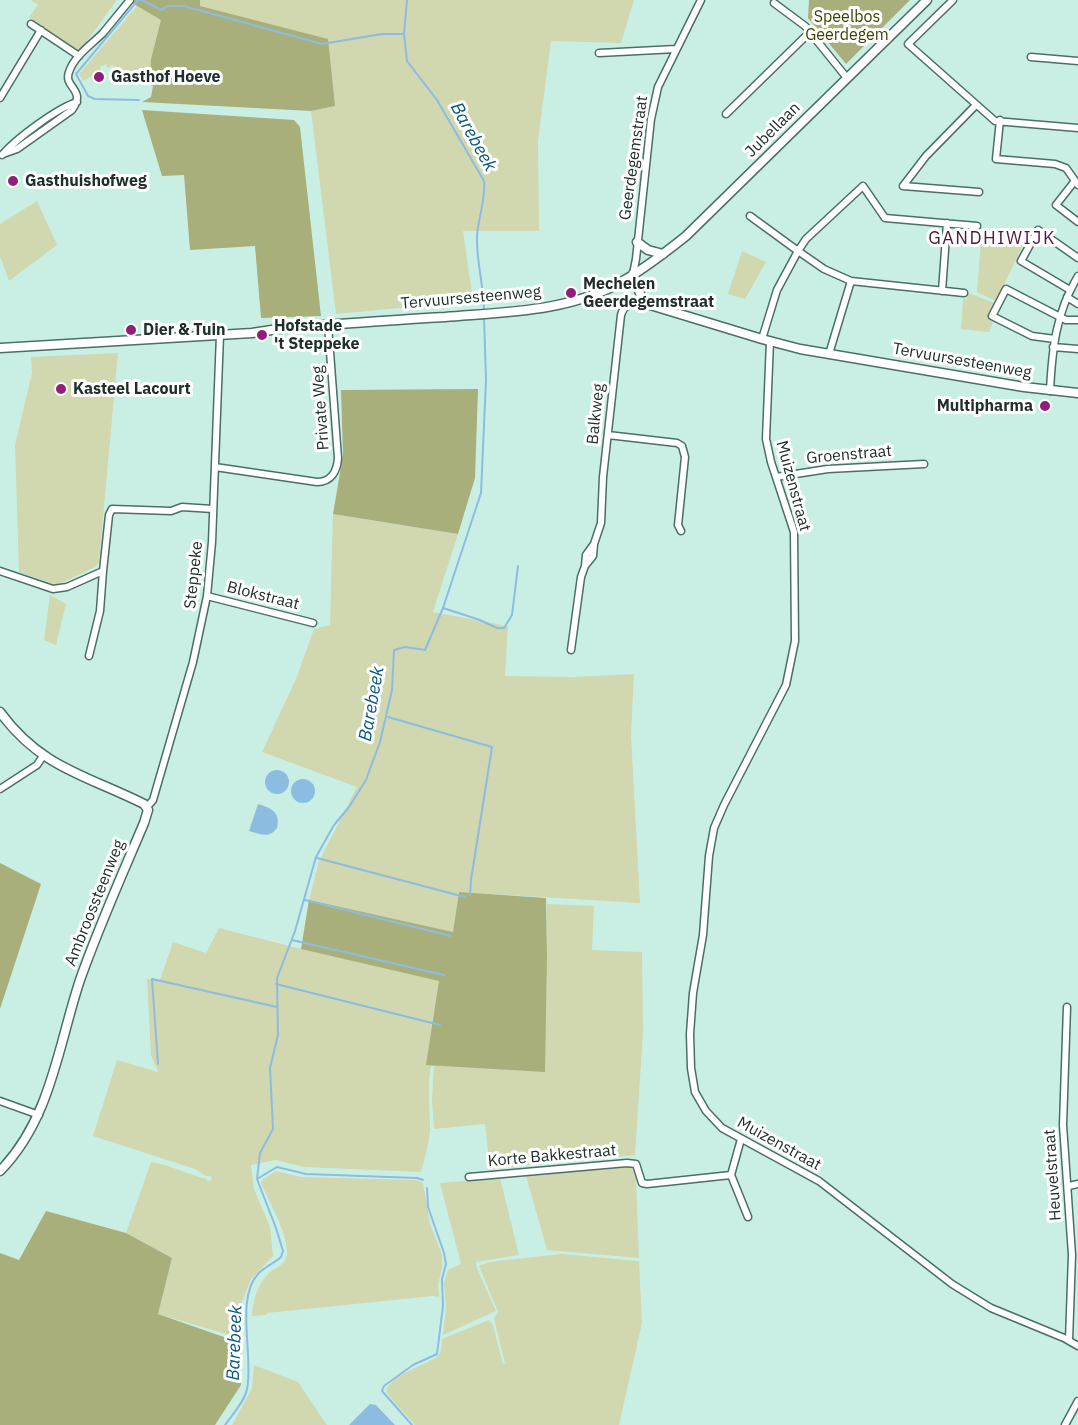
<!DOCTYPE html>
<style>
body{margin:0}
canvas{display:block;background:#c9efe5}
</style>
<canvas width="1078" height="1425"></canvas>
<script>
const ctx = document.querySelector('canvas').getContext('2d');
ctx.lineJoin = 'round';
function fill(path, color) { ctx.fillStyle = color; ctx.fill(path, 'evenodd'); }
function strokePath(path, color, width, dash) { ctx.strokeStyle = color; ctx.lineWidth = width; ctx.lineCap = dash ? 'butt' : 'round'; ctx.setLineDash(dash || []); ctx.stroke(path); }
function write(font, color, halo, rows, align = 'center') {
  ctx.font = font + ' "IBM Plex Sans",sans-serif'; ctx.lineWidth = 6; ctx.setLineDash([]); ctx.textBaseline = 'middle'; ctx.strokeStyle = halo; ctx.fillStyle = color; for (const [text, x, y, turn = 0] of rows) {
    ctx.save(); ctx.translate(x, y); ctx.rotate((+turn || 0) * Math.PI / 180); ctx.textAlign = isNaN(turn) ? turn : align; if (halo) ctx.strokeText(text, 0, 0); ctx.fillText(text, 0, 0); ctx.restore();
  }
}
const green = new Path2D(`
 M31,0H117L79,52L29,17L38,5Z
 M200,0H634L621,43L551,41L538,141L539,231H463L473,301L336,314L311,111L335,106L200,6Z
 M137,6L162,19L151,59L150,75L137,72L118,74L113,65L108,68L106,64L100,67L101,71L83,81L79,74Z
 M37,201L57,245L9,281L0,256V224Z
 M982,230L1008,233L1024,243L996,301L977,292Z
 M742,251L766,262L745,299L728,294Z
 M968,293L995,303L989,319L993,322L989,332L961,329L963,299H967Z
 M118,353L99,562L95,567L57,585L19,572L15,445L32,373L31,357Z
 M333,514L458,534L433,612L508,626L505,676L573,677L634,674L631,735L640,903L459,892L453,932L309,900L319,861L357,787L262,752L296,679L314,629L330,625Z
 M50,595L66,604L56,645L44,640Z
 M547,904L594,906L592,950L642,952L643,1032L635,1155L490,1169L485,1124L434,1129L432,1099L434,1066H431C427,1087 430,1107 430,1129C429,1144 425,1157 421,1172L304,1167L276,1160L251,1165L254,1189L270,1227L273,1256L251,1279L242,1302L240,1338L158,1314L172,1258L126,1233L151,1162C171,1165 189,1175 207,1179V1181L212,1180L211,1176H206L195,1169L93,1136L117,1060L158,1072L151,1055L147,979L160,980L173,942L206,953L219,928L301,949L440,981L546,1033Z
 M630,1167L634,1171L636,1181L639,1258L547,1250L526,1176Z
 M276,1171L301,1177L416,1180L423,1183L430,1224L442,1255V1268L438,1285L439,1297L433,1296L267,1313V1315L252,1316C253,1301 256,1289 265,1277C272,1268 286,1266 287,1254C288,1233 269,1202 261,1183L262,1180Z
 M500,1178L519,1255L476,1262V1266L496,1311L443,1335L446,1307L444,1283L448,1270L461,1264L440,1183Z
 M561,1254L639,1261L642,1323L619,1425H415C408,1416 389,1398 386,1390C396,1370 436,1363 440,1353C442,1349 441,1343 442,1339L489,1320L493,1325L503,1364H505L494,1318L498,1312L479,1266L489,1262Z
 M254,1365L298,1382L327,1425H232L252,1388Z`);
const forest = new Path2D(`
 M135,0H200V6L328,39L335,106L311,111L142,102L151,97L153,86L150,83L154,79L150,75L151,59L161,20L132,3Z
 M809,0H910L846,64L808,18Z
 M142,110L294,120L300,127L321,316L261,318L255,246L190,250L184,175L162,176Z
 M478,389L475,478L458,534L333,514L343,455L341,390Z
 M0,863L41,884L0,1009Z
 M459,892L546,898L547,958L545,1072L426,1065L439,981L301,949L309,900L453,932Z
 M46,1211L126,1233L172,1258L158,1314L241,1343V1385L215,1425H0V1253L19,1260Z`);
const water = new Path2D(`
 M265 782a12 12 0 1 1 24 0a12 12 0 1 1-24 0Z
 M291 791a12 12 0 1 1 24 0a12 12 0 1 1-24 0Z
 M258,804C271,808 281,812 277,828C269,839 260,834 249,831Z
 M370,1404L376,1405L395,1425H349Z`);
const stream = new Path2D(`
 M138,0L76,74L88,96L95,99L139,100
 M141,0L162,10L167,6H184L322,44L382,34H404
 M407,0L404,34L407,61L437,100L484,181C486,199 478,218 477,236C476,261 484,286 484,311
 M443,608L480,620L497,628H504L512,615L518,566
 M388,717L492,747L471,880L470,895
 M317,858L465,897
 M305,900L451,936
 M292,940L444,975
 M276,984L440,1025
 M158,1064L152,979L277,1007
 M257,1179L277,1167L306,1174L417,1178L423,1180
 M225,1425C232,1415 245,1401 247,1389C254,1358 235,1298 258,1274C264,1267 275,1263 281,1257L283,1251L276,1228L257,1179L260,1153L273,1129L270,1068L278,1035L277,978L295,931L316,857L334,825L349,807L366,780L380,742L392,690L394,650L405,647L425,650L443,608L481,493L486,380L484,317
 M412,1425L382,1391L384,1386L413,1365L437,1354L443,1306L442,1279L446,1264L444,1253L428,1207L427,1188`);
const street = new Path2D(`
 M953,0L908,44L995,121L1078,128
 M774,3L805,26L847,78
 M31,24L79,56
 M599,53L676,49
 M1031,57L1078,61
 M0,98L41,30
 M726,114L810,32
 M1000,120L996,159L1055,164L1066,168L1078,185
 M3,154L17,149L72,110C87,89 63,88 69,72C74,56 91,45 103,33C112,22 121,11 130,0
 M2,155C16,139 57,108 77,102
 M1074,182L1056,205L1078,222
 M903,186L926,156L976,105
 M903,186L979,192
 M750,216L798,251L806,239L863,186L885,218L977,226
 M633,274L636,259L651,119L658,87L701,0
 M1070,290L1021,261L1038,230L1078,258
 M942,291L947,223
 M1067,297L1078,304
 M762,339L777,290L798,251L824,269L851,281L964,293
 M1055,339L1032,336L992,316L1006,289L1066,320H1078
 M770,341L766,439L771,462L794,532L795,641L786,685L724,805L714,828L709,856L703,935L693,993L690,1034L691,1068L695,1092L706,1111L722,1128L819,1181L952,1284L991,1308L1064,1338L1078,1346
 M1053,347L1078,349
 M829,354L851,281
 M1050,391C1052,350 1056,312 1078,276
 M608,435L677,443L682,446L685,457L678,525L681,531
 M215,467L317,482C331,482 337,472 338,458L328,325
 M776,477L828,469L924,464
 M594,544L593,556L585,566L586,555L594,544L601,523L603,477L621,315C624,304 632,303 642,299
 M0,571L53,589L67,587L103,571L109,515L112,509L171,511L182,507L213,509
 M207,596L313,623
 M571,650L581,577L585,566
 M89,656L100,611L103,571
 M0,789L37,765L43,756
 M147,807L153,800L193,662L207,596L212,542L220,335
 M1067,1007L1063,1125L1072,1255L1069,1340
 M0,1101L39,1115
 M731,1175L748,1217
 M469,1177L627,1163L636,1164L642,1183L647,1184L731,1175L741,1139
 M1069,1186L1078,1184
 M1065,1425L1078,1401`);
const secondary = new Path2D(`
 M637,242L648,250L663,254
 M633,274L642,299L647,304L762,339L800,349L1024,387L1078,393
 M0,348L252,333L285,328C338,324 391,320 445,317C504,312 570,312 623,281C645,268 666,252 686,236L927,0
 M0,712C41,768 86,775 144,804L148,810L144,823C122,875 99,926 80,980C58,1046 51,1119 0,1171`);
const markers = [
 [99,77,6,"#921e7c"],
 [13,181,6,"#921e7c"],
 [571,293,6,"#921e7c"],
 [131,330,6,"#921e7c"],
 [262,335,6,"#921e7c"],
 [61,389,6,"#921e7c"],
 [1045,406,6,"#921e7c"]
];
const parkNames = [
 ["Speelbos",847,17],
 ["Geerdegem",847,35]
];
const poiNames = [
 ["Gasthof Hoeve",111,77],
 ["Gasthuishofweg",25,181],
 ["Mechelen",583,284],
 ["Geerdegemstraat",583,302],
 ["Hofstade",274,326],
 ["'t Steppeke",274,344],
 ["Dier & Tuin",143,330],
 ["Kasteel Lacourt",73,389],
 ["Multipharma",1033,406,"right"]
];
const streetNames = [
 ["Jubellaan",773,130,-45],
 ["Geerdegemstraat",634,158,-82],
 ["Tervuursesteenweg",471,298,-5],
 ["Tervuursesteenweg",962,361,10],
 ["Private Weg",321,408,-94],
 ["Balkweg",596,414,-84],
 ["Groenstraat",849,455,-5],
 ["Muizenstraat",793,486,75],
 ["Steppeke",194,575,-84],
 ["Blokstraat",263,596,14],
 ["Ambroossteenweg",95,903,-68],
 ["Muizenstraat",779,1144,29],
 ["Korte Bakkestraat",552,1156,-5],
 ["Heuvelstraat",1053,1175,-94]
];
const waterNames = [
 ["Barebeek",473,137,61],
 ["Barebeek",372,704,-80],
 ["Barebeek",235,1343,-88]
];
const neighbourhoodNames = [
 ["GANDHIWIJK",992,239]
];
fill(green, '#d1d7af');
fill(forest, '#a8af7a');
fill(water, '#8dbce1');
strokePath(stream, '#8dbce1', 2);
strokePath(street, '#4b6e66', 9);
strokePath(secondary, '#4b6e66', 11);
strokePath(street, '#fff', 6);
strokePath(secondary, '#fff', 8);
for (const [x, y, r, color] of markers) { const dot = new Path2D(); dot.arc(x, y, r, 0, 2 * Math.PI); ctx.fillStyle = color; ctx.fill(dot); strokePath(dot, '#fff', 2); }
write('16px', '#3d4200', '#fff', parkNames);
write('bold 16px', '#202f2b', '#fff', poiNames, 'left');
write('16px', '#202f2b', '#fff', streetNames);
write('italic 18px', '#015683', '#fff', waterNames);
ctx.letterSpacing = '1.5px';
write('18px', '#501944', '#fff', neighbourhoodNames);
ctx.letterSpacing = '0px';
</script>
